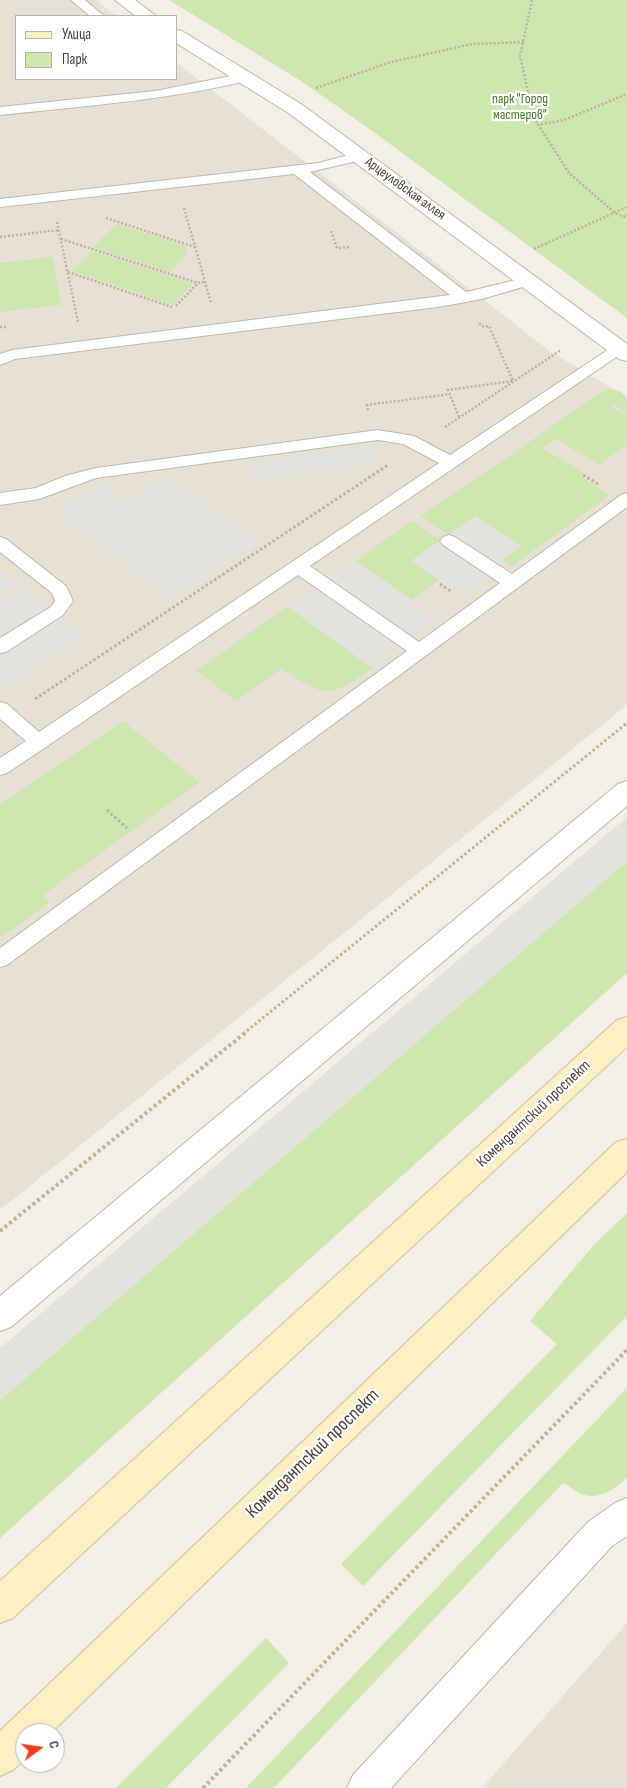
<!DOCTYPE html>
<meta charset="utf-8">
<style>
body{margin:0}
#map{position:relative;width:627px;height:1788px;overflow:hidden;background:#f3efe7;font-family:"Sofia Sans Condensed",sans-serif}
canvas{display:block}
.legend{position:absolute;left:15px;top:15px;width:162px;height:65px;box-sizing:border-box;background:#fff;border:1px solid #b5b2af;margin:0;padding:6px 9px;list-style:none;font-size:15px;color:#463f36}
.legend li{display:flex;align-items:center;gap:10px;height:25px}
.legend b{width:25px;border:1px solid #b5b2af}
.north{position:absolute;left:15px;top:1723px;width:50px;height:50px;box-sizing:border-box;background:#fff;border:1px solid #b5b2af;border-radius:50%;rotate:76deg;font-size:14px;font-weight:700;line-height:20px;text-align:center;color:#463f36}
.north::after{content:'';display:block;margin:auto;width:18px;height:22px;background:#f43b1c;clip-path:polygon(50% 0,100% 100%,50% 72%,0 100%)}
</style>
<div id="map">
<canvas width="627" height="1788"></canvas>
<ul class="legend">
<li><b style="height:6px;background:#fdf0c6"></b>Улица</li>
<li><b style="height:14px;background:#cee6b0"></b>Парк</li>
</ul>
<div class="north">С</div>
</div>
<script>
const ctx = document.querySelector('canvas').getContext('2d');
ctx.lineJoin = 'round';
function fill(path, color) { ctx.fillStyle = color; ctx.fill(path, 'evenodd'); }
function strokePath(path, color, width, dash) { ctx.strokeStyle = color; ctx.lineWidth = width; ctx.lineCap = dash ? 'butt' : 'round'; ctx.setLineDash(dash || []); ctx.stroke(path); }
function write(font, color, halo, rows, align = 'center') {
  ctx.font = font + ' "Sofia Sans Condensed",sans-serif'; ctx.lineWidth = 4.5; ctx.setLineDash([]); ctx.textBaseline = 'middle'; ctx.strokeStyle = halo; ctx.fillStyle = color; for (const [text, x, y, turn = 0] of rows) {
    ctx.save(); ctx.translate(x, y); ctx.rotate((+turn || 0) * Math.PI / 180); ctx.textAlign = isNaN(turn) ? turn : align; if (halo) ctx.strokeText(text, 0, 0); ctx.fillText(text, 0, 0); ctx.restore();
  }
}
const residential = new Path2D(`
 M0,0H96L117,16H16V79H176V62L551,352L627,397V705L0,1210Z
 M627,1623V1788H482Z`);
const green = new Path2D(`
 M169,0H627V318L368,128L301,81Z
 M117,224L186,246L187,253L170,272L93,247Z
 M92,251L193,284L173,305L72,271Z
 M52,257L61,305L0,312V263Z
 M608,388L619,391L627,397V413L614,404L610,406L627,416V445L599,465L557,439L543,448L583,473L580,476L610,495L511,567L501,560L520,546L475,516L449,535L421,516Z
 M413,521L441,540L412,561L439,580L412,600L355,561Z
 M288,607L373,668C329,700 325,698 282,668L235,701L196,670Z
 M123,721L199,782L43,895L50,902L2,937L0,935V805Z
 M627,861V973L0,1538V1400Z
 M627,1213V1316L363,1586L341,1564L557,1344L530,1321L592,1247Z
 M627,1388V1477C616,1489 601,1499 584,1495C577,1493 570,1486 563,1483L274,1788H246Z
 M266,1638L289,1663L166,1788H116Z`);
const parking = new Path2D(`
 M376,445L382,462L252,479L247,462Z
 M166,476L259,541L173,599L55,511L101,483L126,501Z
 M475,516L521,546L502,560L508,565L464,596L411,561Z
 M355,561L436,617L368,665L288,607Z
 M0,569L19,584L0,596Z
 M25,589L84,636L9,685L0,677V605Z
 M627,817V861L0,1400V1348Z`);
const pathFar2 = new Path2D(`
 M532,0L520,56L534,118L569,173L615,213L627,218
 M316,88L391,62L472,44L524,42
 M537,125L564,120L627,94
 M184,208L211,303
 M106,218L195,247
 M57,222L78,322
 M331,231L337,248L350,247
 M0,237L59,230
 M61,239L198,283L205,282
 M534,249L627,207
 M68,272L172,307
 M176,306L198,283
 M0,327H7
 M368,410L367,405L450,394
 M459,417L448,390L513,381L489,326L484,327L477,322
 M445,427L561,350`);
const pathFar1 = new Path2D(`
 M583,475L598,484
 M440,584L452,592
 M35,699L388,465
 M107,810L127,828
 M243,1034L627,723`);
const path = new Path2D(`
 M0,1231L245,1033
 M203,1788L627,1350`);
const lane = new Path2D(`
 M71,0H85L104,16H90Z
 M246,73L253,77L251,80C168,100 84,106 0,115V107L155,91Z
 M360,152L367,156L365,159L310,172L466,292L528,277L533,278L535,281L533,284L482,299L438,307L15,359L0,365V354L12,350L450,295L294,174L0,207V199L318,163Z
 M620,343L625,345L627,347L625,351L310,566L419,642L500,583L443,545L440,541L443,537L449,535L455,537L512,574L621,495L627,493V507L7,965L0,967V948L407,651L298,575L46,747L7,773L0,775V758L26,741L0,719V702L7,704L39,732L439,463L403,444L378,440L96,478L39,499L0,505V493L36,488L65,476L96,468L378,430L414,436L450,455L615,345Z
 M0,537L6,539L66,586L73,601L63,615L6,652L0,653V638L51,607L55,601L52,593L0,552Z`);
const street = new Path2D(`
 M115,0H135L156,16H136Z
 M176,30L182,31L301,104L627,344V361L619,359L287,112L176,43Z
 M627,781V806L11,1327L0,1331V1296L618,784Z
 M627,1498V1536L612,1546L391,1788H347L353,1775L588,1522L615,1503Z`);
const secondary = new Path2D(`
 M627,1017V1047L13,1618L0,1623V1581L617,1020Z
 M627,1139V1172L51,1733H25V1759L13,1770L0,1776V1731L616,1142Z`);
const farParknames = [
 ["парк \"Город",520,99],
 ["мастеров\"",520,115]
];
const farStreetnames = [
 ["Арцеуловская аллея",405,189,36]
];
const streetNames = [
 ["Комендантский проспект",534,1114,-43]
];
const nearStreetnames = [
 ["Комендантский проспект",313,1454,-44]
];
fill(residential, '#e7e1d5');
fill(green, '#cee6b0');
fill(parking, '#e4e2df');
strokePath(lane, '#beb7a9', 2);
strokePath(street, '#beb7a9', 2);
strokePath(secondary, '#d2c298', 2);
strokePath(pathFar2, '#bfb29b', 2.5, [2, 2]);
strokePath(pathFar1, '#bfb29b', 3, [2.5, 2.5]);
strokePath(path, '#bfb29b', 4, [3, 3]);
fill(lane, '#fff');
fill(street, '#fff');
fill(secondary, '#fdf0c6');
write('14px', '#48762b', '#fff', farParknames);
write('14px', '#463f36', '#fff', farStreetnames);
write('16px', '#463f36', '#fff', streetNames);
write('19px', '#463f36', '#fff', nearStreetnames);
</script>
